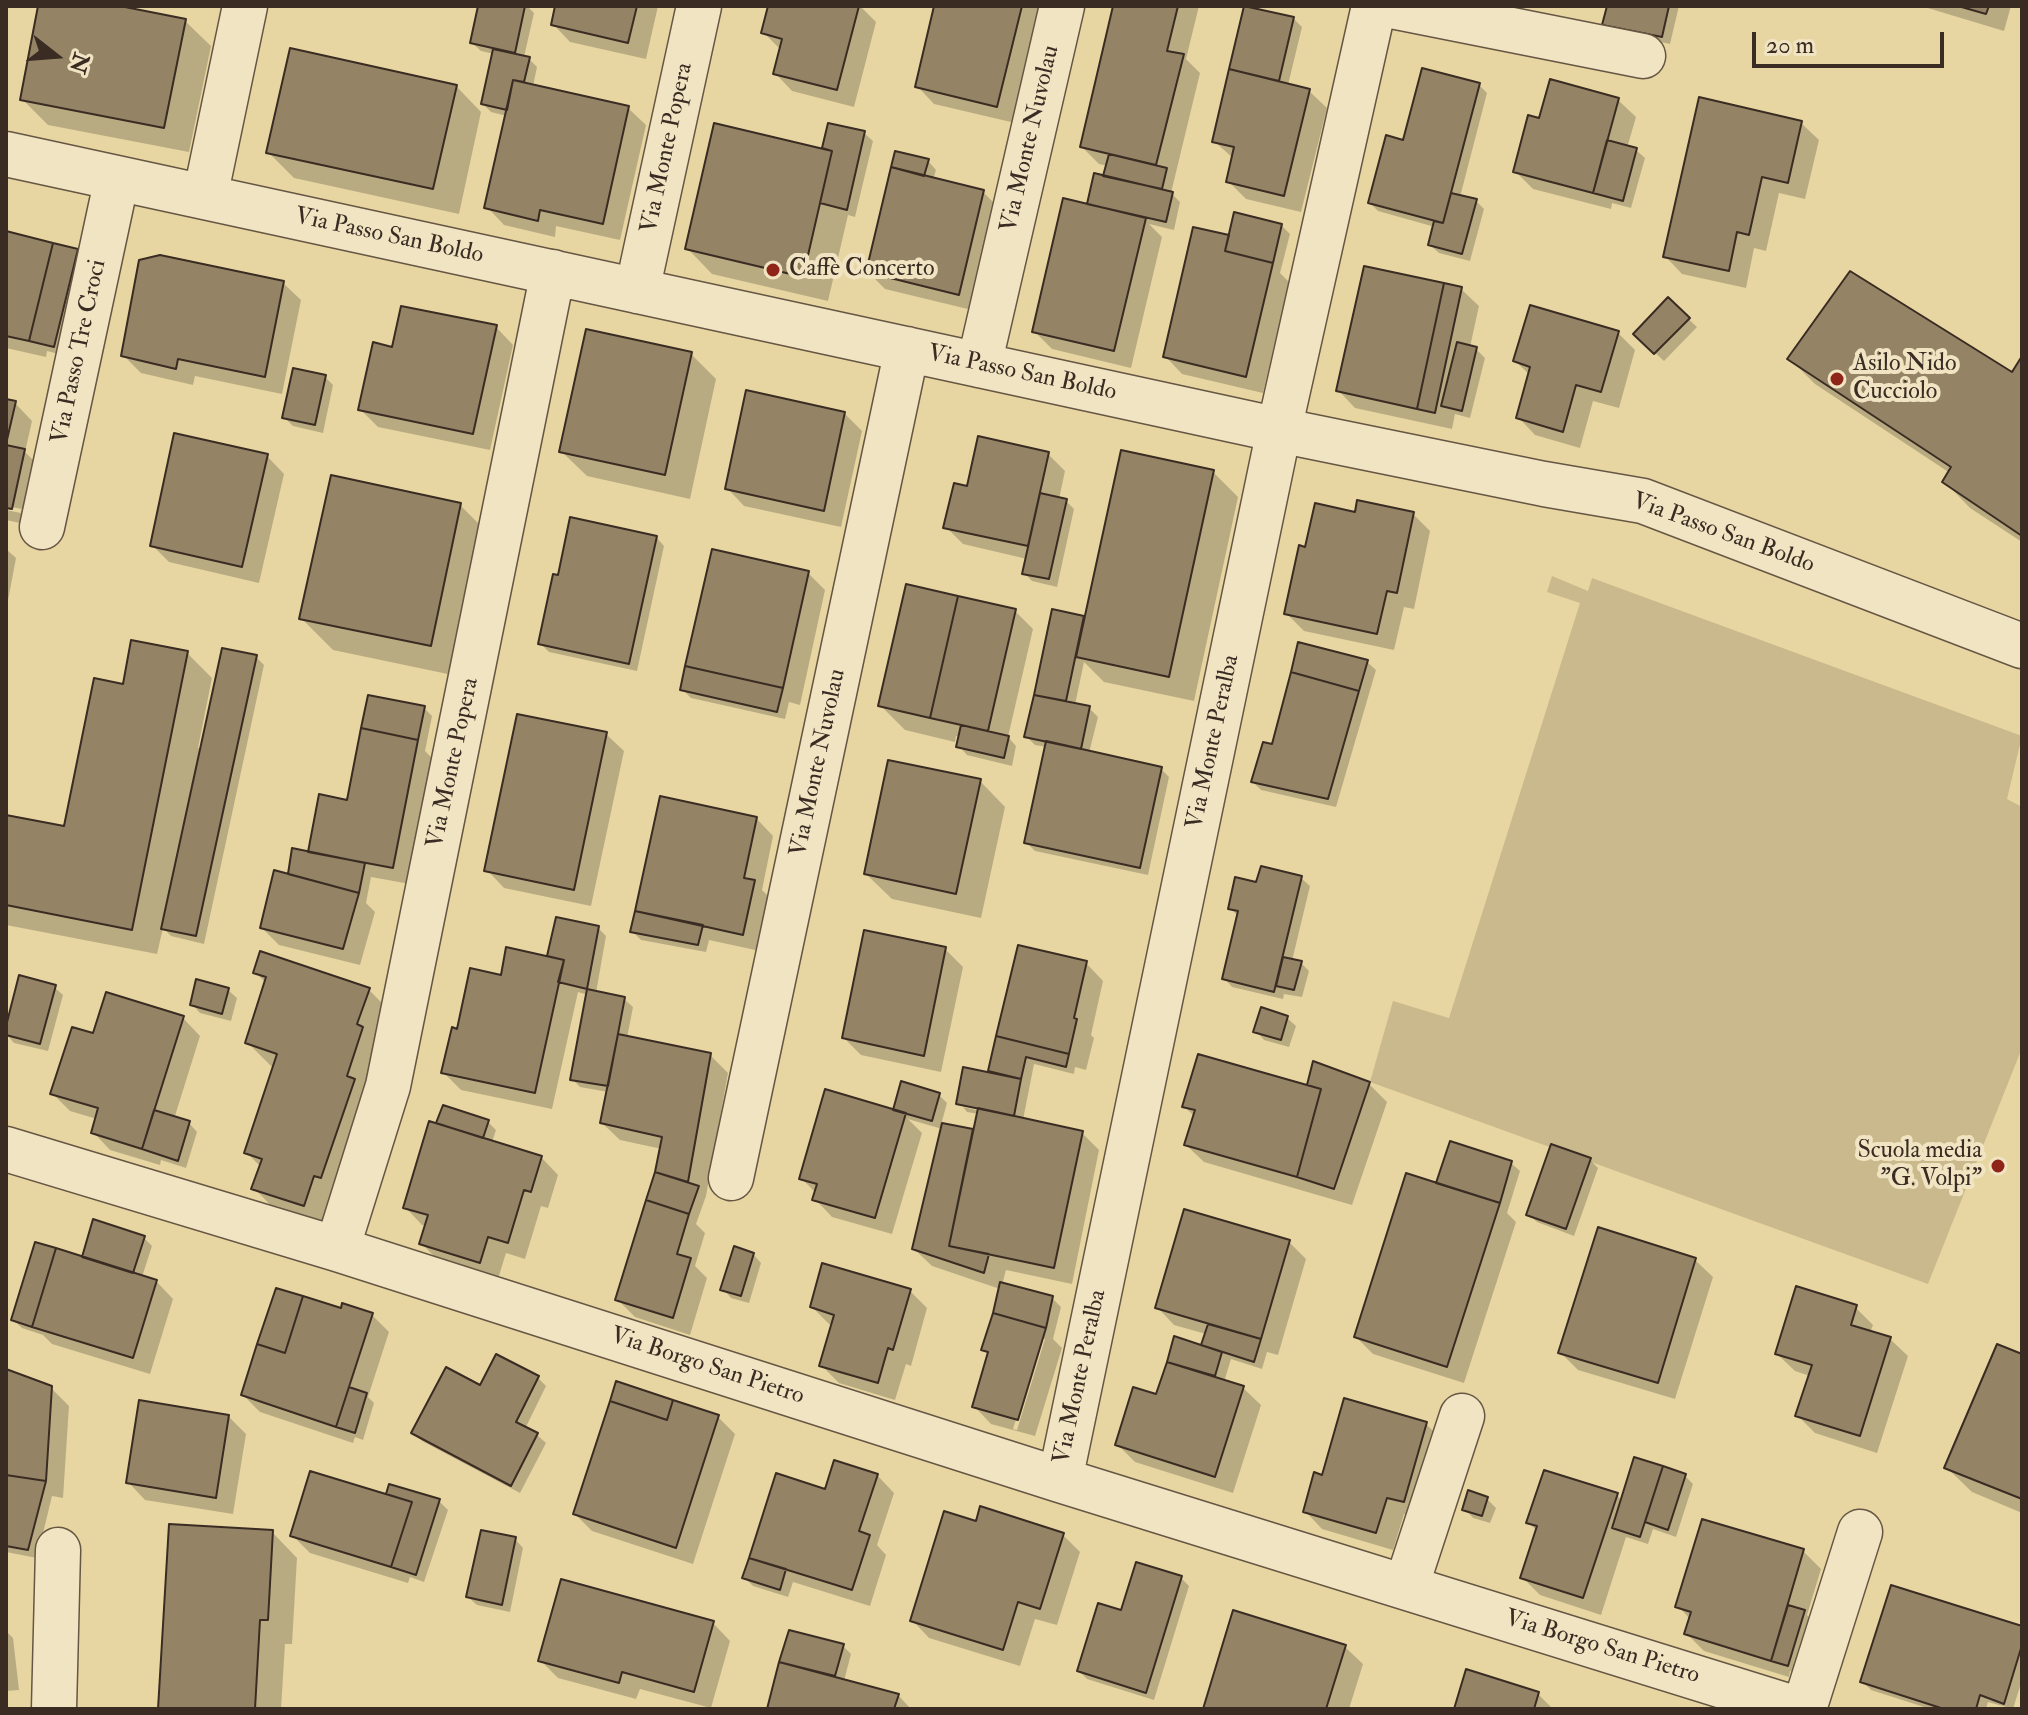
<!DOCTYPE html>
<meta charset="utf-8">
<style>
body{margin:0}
#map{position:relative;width:2028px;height:1715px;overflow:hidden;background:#e8d6a2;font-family:"IM FELL Double Pica",serif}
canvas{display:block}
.frame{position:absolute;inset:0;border:8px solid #3a2c23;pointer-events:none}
.north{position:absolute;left:16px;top:16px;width:80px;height:80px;-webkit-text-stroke:6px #f0e4c3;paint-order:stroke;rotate:107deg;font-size:22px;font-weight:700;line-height:32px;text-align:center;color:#3a2c23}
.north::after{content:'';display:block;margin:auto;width:28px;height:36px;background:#3a2c23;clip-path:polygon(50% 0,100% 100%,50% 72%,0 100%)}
.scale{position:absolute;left:1752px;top:32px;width:192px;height:36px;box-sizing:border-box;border:4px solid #3a2c23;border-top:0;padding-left:10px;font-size:24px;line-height:28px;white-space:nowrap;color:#3a2c23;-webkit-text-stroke:6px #f0e4c3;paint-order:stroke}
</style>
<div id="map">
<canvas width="2028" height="1715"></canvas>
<div class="frame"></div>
<div class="north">N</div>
<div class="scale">20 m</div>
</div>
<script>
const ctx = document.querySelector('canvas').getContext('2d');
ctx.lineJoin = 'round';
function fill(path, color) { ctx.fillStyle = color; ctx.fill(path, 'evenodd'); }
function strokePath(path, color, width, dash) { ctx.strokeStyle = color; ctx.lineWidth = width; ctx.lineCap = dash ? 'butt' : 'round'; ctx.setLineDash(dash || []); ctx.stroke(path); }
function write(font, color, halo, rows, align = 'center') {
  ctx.font = font + ' "IM FELL Double Pica",serif'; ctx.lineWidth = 8; ctx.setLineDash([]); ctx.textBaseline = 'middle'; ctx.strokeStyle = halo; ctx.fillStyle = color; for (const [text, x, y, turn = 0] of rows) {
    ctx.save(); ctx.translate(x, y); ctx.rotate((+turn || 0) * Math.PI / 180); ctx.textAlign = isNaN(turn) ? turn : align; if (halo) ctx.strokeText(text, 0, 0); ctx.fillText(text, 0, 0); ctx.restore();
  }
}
const green = new Path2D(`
 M1552,576L1588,591L1592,578L2022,736L2007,799L2022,807V1048L1928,1284L1370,1082L1393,1001L1449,1018L1580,603L1547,592Z`);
const shadow = new Path2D(`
 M40,6H110L185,21L211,46L189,152L48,125L22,99Z
 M480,6H527L534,13L524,57L529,59L537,67L533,86L628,108L646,125L620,240L556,226L555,237L504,225L487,207L507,116L491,112L483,104L494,54L481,51L472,43Z
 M557,6H658L646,59L570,42L553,24Z
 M770,6H860L876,22L854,107L792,91L775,73L781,50L763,32Z
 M936,6H1043L1015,123L934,104L917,86Z
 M1115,6H1199L1186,59L1200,73L1171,193L1180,202L1174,230L1149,224L1162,237L1131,368L1052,349L1034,331L1088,206L1105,178L1108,166L1099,164L1082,147Z
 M1609,6H1679L1670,44L1613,32L1605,24Z
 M1921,6H2011L2004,31Z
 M1246,7L1293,18L1302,27L1288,85L1309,91L1327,108L1301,212L1246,199L1228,181L1234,159L1214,141Z
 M1479,85L1487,93L1460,197L1476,201L1484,209L1470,261L1439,253L1430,245L1435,227L1378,211L1370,203L1404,142Z
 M456,86L481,112L459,214L294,178L269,153Z
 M1618,100L1636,117L1627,148L1636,150L1645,158L1631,208L1612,203L1611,209L1533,189L1515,171Z
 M1801,123L1819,140L1805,199L1779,193L1766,251L1754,248L1746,288L1682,274L1665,256Z
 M864,133L873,141L855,217L848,215L828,301L712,274L687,248L830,152L825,147Z
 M928,161L936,170L933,180L983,192L1001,210L976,311L885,289L868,272Z
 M1281,225L1290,234L1280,273L1289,282L1263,393L1182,374L1165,356L1230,238Z
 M6,233L77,251L85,259L63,355L47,351L46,357L6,348Z
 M283,283L301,300L282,394L195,376L193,385L141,373L123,355Z
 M1461,289L1479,306L1470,347L1476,349L1485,358L1470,418L1455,414L1452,429L1355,408L1338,390Z
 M1668,300L1697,327L1664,361L1635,334Z
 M496,327L513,345L490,450L378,427L360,409L394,349Z
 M1618,333L1635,350L1619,408L1593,401L1580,448L1535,435L1518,417L1530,375L1515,361Z
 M691,354L716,379L690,499L587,476L561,451Z
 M1790,359L2012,375L2022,360V542L1970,508L1945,482L1950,473L1815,384Z
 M325,377L333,385L323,433L293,426L284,417Z
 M6,401L15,403L32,421L25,452L41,468L29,525L6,520V510L21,513L22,509L6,506Z
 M844,413L862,431L841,527L744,506L727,488Z
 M1048,454L1065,471L1059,499L1066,501L1074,509L1057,587L1032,581L1024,573L1027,559L963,544L946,527L969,488Z
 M267,456L284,474L259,583L169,562L152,545Z
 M1213,472L1238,497L1194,701L1104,682L1084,662L1075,705L1089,708L1098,717L1089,753L1161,769L1169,777L1148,875L1035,851L1026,842L1047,747L1035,745L1026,736L1053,612L1083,618L1086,621Z
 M460,505L492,537L462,677L333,650L301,618Z
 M1356,514H1413L1430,531L1414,609L1404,607L1394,650L1304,631L1286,613Z
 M656,537L664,546L637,671L549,652L540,643L560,578Z
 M6,549L16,558L6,611Z
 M808,573L825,590L800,705L789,702L785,719L691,698L682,689Z
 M1015,611L1033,629L1008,737L1016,746L1012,766L967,755L959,746L961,737L956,736L955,742L905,730L880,705Z
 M187,653L212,678L198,748L202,749L256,657L264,665L204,944L171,936L163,928L157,954L6,925V817L66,829L125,686Z
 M1367,662L1376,670L1336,807L1261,790L1253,782L1274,746Z
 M424,708L432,716L425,751L434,760L410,884L371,877L366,903L375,912L360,965L279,945L262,928L309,854Z
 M606,734L624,751L591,906L504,888L487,870Z
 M980,781L1005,807L981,918L892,899L866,874Z
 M756,818L773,836L762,890L772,900L760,951L709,940L706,952L641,940L633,932Z
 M1301,878L1310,886L1292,961L1301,963L1309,971L1302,997L1284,994L1283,999L1232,987L1224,978L1239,917L1230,908L1257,885Z
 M558,920L598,928L606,936L596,993L624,999L633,1007L627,1038L710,1055L728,1073L706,1196L696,1224L705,1233L695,1266L707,1278L690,1335L635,1317L617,1299L657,1172L662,1149L620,1140L602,1123L608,1092L580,1087L572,1079L588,995L578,992L552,1109L461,1090L444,1073L459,1031L502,977L549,958Z
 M1020,947L1086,963L1103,981L1091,1035L1094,1038L1086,1070L1075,1067L1074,1074L1034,1064L1023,1120L1082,1133L1099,1150L1072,1284L1006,1270L1002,1285L1052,1298L1061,1307L1053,1339L1062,1348L1035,1436L991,1424L974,1406L990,1356L984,1350L1000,1289L932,1266L914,1249L942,1129L908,1119L922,1133L892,1234L832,1217L815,1199L816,1193L801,1178L901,1114L939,1095L947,1103L941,1125L975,1131L979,1114L967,1112L963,1107L980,1111ZM1041,1339H1045L1017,1430L1013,1429Z
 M945,949L963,967L941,1072L861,1055L844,1038Z
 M255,972L369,990L394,1015L330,1230L279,1214L254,1188L261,1167L246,1152L273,1068L247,1042L266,983Z
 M54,987L63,995L48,1051L14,1043L6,1034Z
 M228,990L237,998L231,1021L200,1013L192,1004Z
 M183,1018L200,1036L174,1119L189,1123L197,1132L186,1168L161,1160L160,1165L110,1150L93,1132L97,1119L70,1111L52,1093L94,1036Z
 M1287,1018L1296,1026L1289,1047L1264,1040L1256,1031Z
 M1315,1064L1369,1084L1387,1102L1352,1205L1204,1162L1186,1145L1195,1117L1185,1107L1309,1088Z
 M487,1121L496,1130L492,1142L541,1157L558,1175L548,1208L541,1206L525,1259L506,1253L498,1279L439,1261L422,1244L427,1226L422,1225L405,1207L443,1128L439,1123Z
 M1590,1160L1598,1168L1574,1236L1537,1222L1528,1214Z
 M1511,1163L1520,1171L1507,1213L1516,1222L1464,1383L1373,1354L1356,1337L1438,1185Z
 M144,1238L152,1246L142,1277L156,1281L173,1299L150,1374L52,1344L43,1335L22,1328L13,1320L83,1259Z
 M1289,1242L1306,1259L1278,1355L1267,1352L1262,1369L1231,1359L1224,1382L1243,1388L1261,1405L1233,1493L1135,1462L1117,1444L1157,1397L1175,1339L1202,1348L1206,1334L1174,1325L1157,1307Z
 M753,1254L761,1263L749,1303L731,1298L723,1289Z
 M1695,1260L1713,1277L1675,1399L1578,1370L1560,1352Z
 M910,1291L927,1308L911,1366L906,1364L895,1400L839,1383L822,1366L833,1325L829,1324L812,1307Z
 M1855,1307L1873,1325L1870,1333L1890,1339L1908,1356L1877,1453L1815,1433L1797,1415L1810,1376L1795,1371L1777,1354Z
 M342,1311L372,1315L389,1332L368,1397L374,1403L363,1440L355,1437L353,1443L260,1412L243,1395Z
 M2022,1356V1513L1972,1492L1946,1467Z
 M6,1371L51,1388L69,1406L63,1498L52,1496L37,1558L6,1552Z
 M538,1378L546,1386L525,1429L537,1435L546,1443L520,1493L422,1441L414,1433L480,1388Z
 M228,1416L246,1434L233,1514L145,1500L128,1482Z
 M718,1417L735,1434L693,1564L592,1531L575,1514Z
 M1426,1424L1443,1441L1421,1518L1404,1514L1393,1550L1322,1529L1305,1511L1323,1477Z
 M1636,1460L1685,1476L1693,1484L1676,1537L1653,1529L1648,1544L1626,1537L1601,1615L1540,1595L1523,1578L1538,1532L1528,1522L1617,1495L1622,1501Z
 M877,1475L894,1493L877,1545L886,1555L870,1606L793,1582L788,1597L753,1586L745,1578Z
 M389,1493L439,1501L448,1510L424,1582L410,1577L408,1583L310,1553L292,1535L394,1499Z
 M1487,1499L1496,1508L1490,1523L1473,1518L1465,1509Z
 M977,1524L1062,1534L1080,1552L1057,1625L1035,1619L1020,1666L929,1638L912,1620Z
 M272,1532L297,1558L292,1644H285L281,1709H160Z
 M515,1539L523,1548L510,1612L477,1605L468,1597Z
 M1803,1551L1821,1569L1807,1615L1812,1620L1796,1673L1790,1671L1789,1677L1704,1651L1686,1633L1690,1619L1678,1606Z
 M1181,1578L1189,1586L1154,1700L1087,1679L1079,1671L1123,1612Z
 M713,1623L730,1641L711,1708L640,1689L636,1699L558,1678L540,1660Z
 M2022,1628V1680L2013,1709L1988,1702L1986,1709H1930L1871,1690L1863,1682Z
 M6,1631L13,1638L19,1690L6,1691Z
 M843,1646L851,1654L844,1681L898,1695L911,1709H769L781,1662Z
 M1345,1647L1363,1664L1349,1709H1205Z
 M1538,1694L1553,1709H1456Z`);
const building = new Path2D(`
 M38,6H120L186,19L164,128L20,100Z
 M478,6H525L515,53L470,43Z
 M555,6H637L628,43L551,25Z
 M768,6H859L837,90L773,74L782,39L761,33Z
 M934,6H1022L997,107L915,87Z
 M1113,6H1178L1167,51L1184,54L1156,165L1080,147Z
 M1244,6L1294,17L1279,81L1229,69Z
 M1607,6H1669L1662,37L1602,25Z
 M1958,6H1989L1986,14Z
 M290,48L457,85L433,189L266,153Z
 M493,49L530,57L524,82L513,80L507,110L481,104Z
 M1422,68L1480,83L1443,223L1368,203L1386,135L1403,140Z
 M1229,69L1310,89L1284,196L1226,182L1234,147L1212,142Z
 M1550,79L1619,98L1593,193L1513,172L1528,115L1539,118Z
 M513,80L629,106L603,224L540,210L538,221L484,208Z
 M1699,97L1802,121L1788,183L1762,177L1749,235L1737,232L1729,271L1663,257Z
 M714,123L832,151L803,277L685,249Z
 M828,123L865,131L847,210L820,203L832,151L822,148Z
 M1607,140L1637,148L1623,201L1593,193Z
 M895,151L929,159L924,176L891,167Z
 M1109,154L1167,168L1162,189L1103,176Z
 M891,167L984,190L959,295L866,272Z
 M1094,173L1173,192L1166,222L1087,204Z
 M1451,193L1477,199L1462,254L1428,245L1434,221L1443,223Z
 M1063,198L1146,218L1114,351L1032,332Z
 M1234,212L1282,224L1273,263L1225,251Z
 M1193,227L1229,235L1225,251L1273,263L1246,377L1163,357Z
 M6,231L53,243L29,341L6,336Z
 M53,243L78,249L54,347L29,341Z
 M160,255L284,281L265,377L178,359L176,369L121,356L139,260Z
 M1364,266L1444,283L1417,409L1336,391Z
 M1850,271L2012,372L2022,356V536L1942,482L1951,467L1787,359Z
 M1444,283L1462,287L1435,413L1417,409Z
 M1668,297L1690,318L1654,354L1633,334Z
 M1530,305L1619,331L1601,392L1576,385L1563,432L1516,418L1530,367L1513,361Z
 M401,306L497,325L473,434L358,410L373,342L392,347Z
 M586,329L692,352L665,475L559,452Z
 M1457,342L1477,347L1462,411L1441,406Z
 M293,368L326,375L315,425L282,418Z
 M746,390L845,412L824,511L725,489Z
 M6,399L16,401L6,444Z
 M174,433L268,454L242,567L150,546Z
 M978,436L1049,452L1028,546L943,528L954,483L967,486Z
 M6,445L25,449L12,509L6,508Z
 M1121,450L1214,470L1169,677L1076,657Z
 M331,475L461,503L431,646L299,619Z
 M1040,493L1067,499L1049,579L1022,574Z
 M1357,500L1414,512L1397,593L1387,591L1377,634L1284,614L1299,545L1305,547L1315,503L1355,512Z
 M570,517L657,536L629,664L538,644L553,574L558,575Z
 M712,549L809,571L783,688L685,666Z
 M906,584L958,596L930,718L878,706Z
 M958,596L1016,609L988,731L930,718Z
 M1052,609L1084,616L1066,701L1034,695Z
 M131,640L188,651L132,930L6,905V815L64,826L94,678L123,684Z
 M1298,642L1368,660L1359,691L1291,672Z
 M222,648L257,655L196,936L161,929Z
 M685,666L783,688L777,712L680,690Z
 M1291,672L1359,691L1328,799L1251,782L1263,742L1272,744Z
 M368,695L425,706L418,740L361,728Z
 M1034,695L1090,706L1081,749L1024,737Z
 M517,714L607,732L574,890L484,871Z
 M961,725L1009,736L1004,758L956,747Z
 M361,728L418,740L393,868L308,852L319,794L347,800Z
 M1046,741L1162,767L1140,868L1024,843Z
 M888,760L981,779L956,894L864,874Z
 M660,796L757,817L744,878L755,880L743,935L635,911Z
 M292,848L365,863L359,893L288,874Z
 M1261,866L1302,876L1274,992L1222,979L1238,911L1228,909L1235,877L1256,882Z
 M274,870L359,893L343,949L260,928Z
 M635,911L703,925L698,945L630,932Z
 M556,917L599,926L587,989L558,982L564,960L547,956Z
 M864,930L946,947L924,1056L842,1038Z
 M1018,945L1087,961L1074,1018L1077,1019L1069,1054L996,1036Z
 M506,947L564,960L535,1093L441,1073L452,1027L457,1029L470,968L501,975Z
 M260,951L370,988L357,1024L363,1027L347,1076L355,1079L321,1178L314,1176L304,1206L251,1189L262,1159L244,1153L277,1054L245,1043L266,977L253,973Z
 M1283,957L1302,961L1294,990L1276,986Z
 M19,975L56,985L40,1044L6,1035V1026Z
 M196,979L229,988L222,1014L190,1005Z
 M587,989L625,997L608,1086L570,1080Z
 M106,992L184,1016L142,1149L91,1133L98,1108L50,1094L72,1027L93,1033Z
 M1261,1007L1288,1016L1281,1040L1253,1032Z
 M618,1034L711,1053L688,1182L655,1172L662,1137L600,1123Z
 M996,1036L1069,1054L1066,1067L1026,1057L1021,1079L988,1071Z
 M1198,1054L1321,1089L1297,1177L1184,1145L1195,1110L1182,1107Z
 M1313,1061L1370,1082L1334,1189L1297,1177L1321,1089L1307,1085Z
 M963,1067L1021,1079L1014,1116L956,1104Z
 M901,1081L940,1093L932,1121L893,1110Z
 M825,1089L906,1113L875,1218L812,1200L817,1184L799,1179Z
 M443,1105L489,1120L483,1138L436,1123Z
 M978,1108L1083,1131L1054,1268L949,1246Z
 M154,1110L190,1121L178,1161L142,1149Z
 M429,1121L542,1156L531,1192L524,1190L508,1243L488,1237L480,1263L419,1244L428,1215L403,1208Z
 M942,1123L973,1129L949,1246L989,1254L984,1273L912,1249Z
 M1450,1141L1512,1161L1500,1203L1436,1183Z
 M1551,1144L1591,1158L1566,1229L1526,1215Z
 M655,1172L699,1186L689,1214L646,1200Z
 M1406,1173L1500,1203L1447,1367L1354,1337Z
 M646,1200L689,1214L677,1254L691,1258L673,1318L615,1300Z
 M1184,1209L1290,1240L1261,1339L1155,1308Z
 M93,1219L145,1236L133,1273L82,1257Z
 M1598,1227L1696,1258L1658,1383L1558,1353Z
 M35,1242L56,1248L32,1327L11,1320Z
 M734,1246L754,1253L741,1296L720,1290Z
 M56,1248L157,1280L133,1358L32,1327Z
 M822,1263L911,1289L893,1350L888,1348L878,1383L819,1366L834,1315L810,1307Z
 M1000,1282L1053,1296L1046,1328L993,1313Z
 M1796,1286L1857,1305L1851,1325L1891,1337L1860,1436L1795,1416L1812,1365L1775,1354Z
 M276,1288L303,1296L285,1353L257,1344Z
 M303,1296L341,1308L342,1303L373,1313L336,1427L241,1395L257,1344L285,1353Z
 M993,1313L1046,1328L1018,1420L972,1407L988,1352L981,1350Z
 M1208,1324L1261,1339L1254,1362L1201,1345Z
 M1174,1336L1222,1352L1215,1376L1167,1362Z
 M1997,1344L2022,1354V1499L1944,1468Z
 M496,1354L539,1376L516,1422L538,1433L511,1486L411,1433L446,1367L480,1385Z
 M1167,1362L1244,1386L1215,1477L1115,1445L1133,1387L1156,1394Z
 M6,1369L52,1386L46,1481L6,1475Z
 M616,1381L673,1400L667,1420L610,1401Z
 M349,1387L367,1393L355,1433L336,1427Z
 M1344,1398L1427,1422L1404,1502L1387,1498L1376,1533L1303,1512L1314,1472L1322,1475Z
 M139,1400L229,1415L216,1498L126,1483Z
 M673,1400L719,1415L676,1548L573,1514L610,1401L667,1420Z
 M1634,1457L1663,1466L1640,1537L1612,1528Z
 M834,1460L878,1474L859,1531L870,1535L852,1590L749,1558L776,1473L825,1489Z
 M1663,1466L1686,1474L1668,1530L1645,1522Z
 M1544,1470L1618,1493L1583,1598L1520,1578L1537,1526L1526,1523Z
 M310,1471L412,1502L391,1567L290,1536Z
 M6,1475L46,1481L28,1550L6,1546Z
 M389,1484L440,1499L416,1575L391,1567L412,1502L386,1494Z
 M1468,1490L1488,1497L1482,1516L1462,1510Z
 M980,1506L1064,1533L1040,1609L1018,1602L1003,1650L910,1621L944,1511L976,1521Z
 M1702,1519L1804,1549L1771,1661L1684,1634L1691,1612L1675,1607Z
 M169,1524L273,1530L268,1620H260L255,1709H158Z
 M481,1530L516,1537L502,1605L466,1597Z
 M749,1558L786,1569L780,1590L742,1578Z
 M1136,1562L1182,1576L1146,1693L1077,1671L1098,1603L1121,1610Z
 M561,1579L714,1621L694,1692L622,1672L619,1683L538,1661Z
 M1891,1585L2022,1626V1645L2004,1704L1980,1695L1976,1709H1944L1860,1682Z
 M1788,1605L1805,1610L1788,1666L1771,1661Z
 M1233,1610L1346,1645L1326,1709H1203Z
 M789,1630L844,1644L835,1676L779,1662Z
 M779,1662L899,1694L894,1709H767Z
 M1466,1669L1539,1692L1534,1709H1454Z`);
const minor = new Path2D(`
 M1391,6L1643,56
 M6,154L1279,430L1544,484L1643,501L2022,646
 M205,197L245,6
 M637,291L699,6
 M979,365L1062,6
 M42,527L117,178
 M6,1149L337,1249L1060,1480L1797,1709
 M731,1178L907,349
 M337,1249L388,1086L553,272
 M1060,1480L1279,430L1374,6
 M1406,1587L1462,1416
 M54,1709L58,1550
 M1804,1709L1860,1532`);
const markers = [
 [773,270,8,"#8f2418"],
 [1837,379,8,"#8f2418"],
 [1998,1166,8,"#8f2418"]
];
const streetNames = [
 ["Via Monte Nuvolau",1031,139,-77],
 ["Via Monte Popera",668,148,-78],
 ["Via Passo San Boldo",389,237,12],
 ["Via Passo Tre Croci",80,352,-78],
 ["Via Passo San Boldo",1022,374,12],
 ["Via Passo San Boldo",1723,534,20],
 ["Via Monte Peralba",1214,742,-78],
 ["Via Monte Popera",454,763,-78],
 ["Via Monte Nuvolau",819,763,-78],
 ["Via Borgo San Pietro",707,1367,18],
 ["Via Monte Peralba",1081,1377,-78],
 ["Via Borgo San Pietro",1602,1648,17]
];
const poiNames = [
 ["Caffè Concerto",789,270],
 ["Asilo Nido",1853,365],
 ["Cucciolo",1853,393],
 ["Scuola media",1982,1152,"right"],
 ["\"G. Volpi\"",1982,1180,"right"]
];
fill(green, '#cab98c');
fill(shadow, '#0003');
fill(building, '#948465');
strokePath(building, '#3a2c23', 2);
strokePath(minor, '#665643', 47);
strokePath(minor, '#f0e4c3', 44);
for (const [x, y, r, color] of markers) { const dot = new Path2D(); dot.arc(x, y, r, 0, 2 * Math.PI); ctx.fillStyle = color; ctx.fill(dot); strokePath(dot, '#f0e4c3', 3); }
write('24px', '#3a2c23', '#f0e4c3', streetNames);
write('24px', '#3a2c23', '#f0e4c3', poiNames, 'left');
</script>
